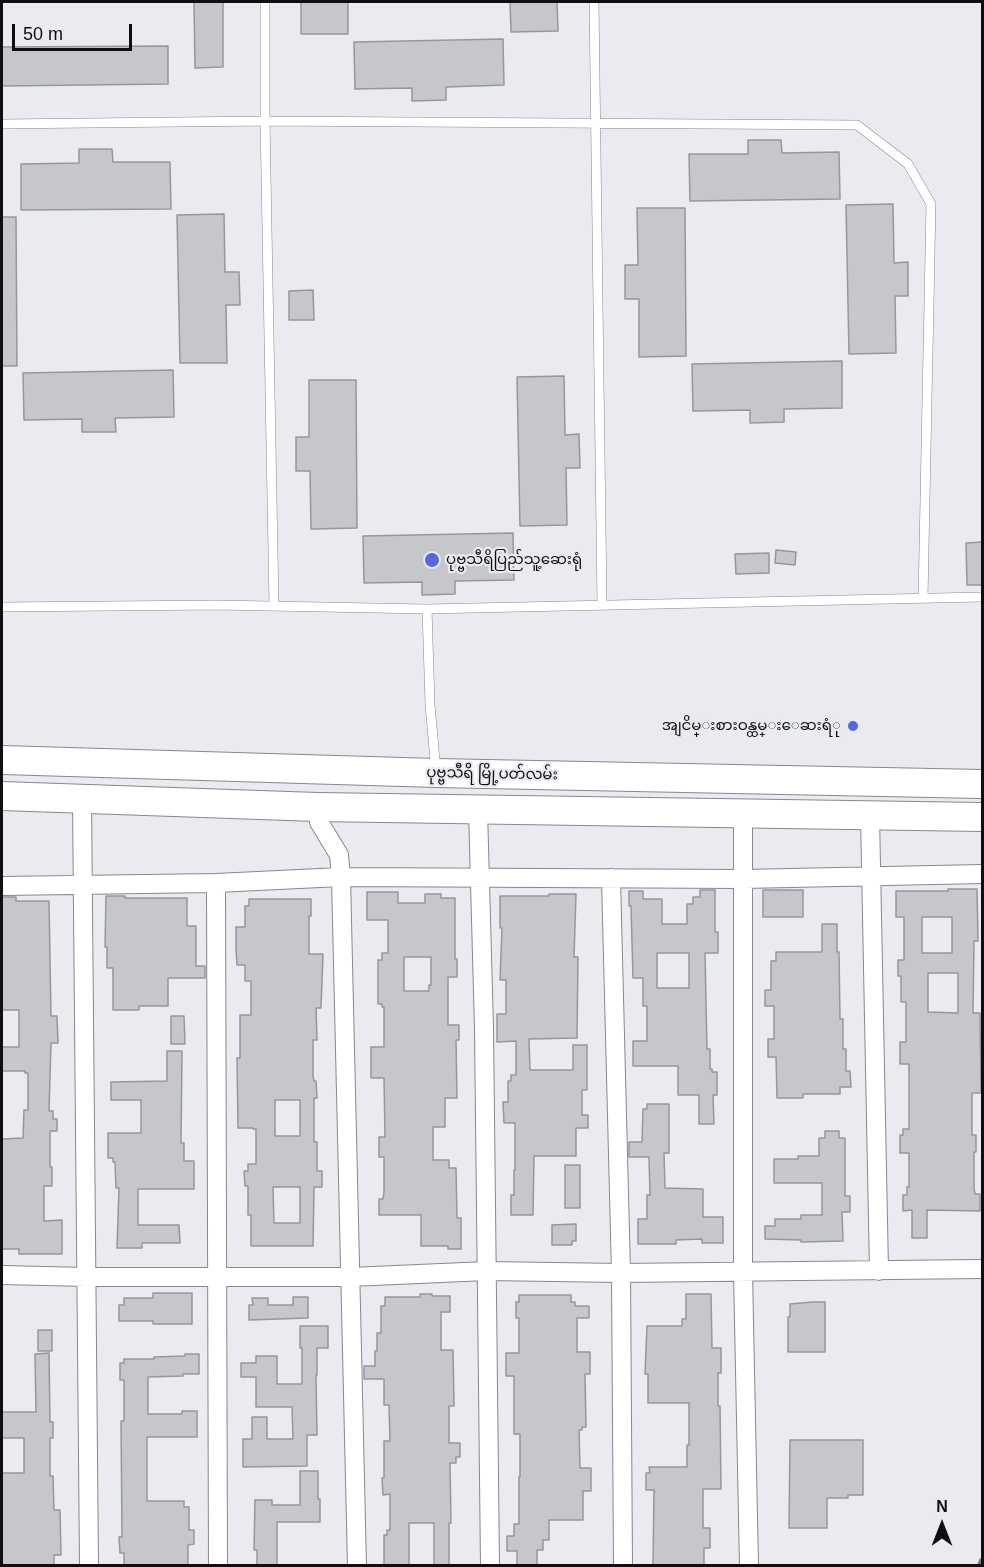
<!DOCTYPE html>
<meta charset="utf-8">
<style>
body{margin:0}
#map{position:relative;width:984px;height:1567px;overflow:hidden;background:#e9ebf0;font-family:Helvetica,sans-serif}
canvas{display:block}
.frame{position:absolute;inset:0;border:3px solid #0e0f11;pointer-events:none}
.north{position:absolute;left:912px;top:1495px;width:60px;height:60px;-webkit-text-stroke:4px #e9ebf0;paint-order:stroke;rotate:0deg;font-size:16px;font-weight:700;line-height:24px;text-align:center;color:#0e0f11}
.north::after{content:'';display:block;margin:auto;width:21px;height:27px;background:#0e0f11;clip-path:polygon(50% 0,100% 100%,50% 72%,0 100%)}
.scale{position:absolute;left:12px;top:24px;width:120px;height:27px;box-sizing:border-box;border:3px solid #0e0f11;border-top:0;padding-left:8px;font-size:18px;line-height:21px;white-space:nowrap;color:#0e0f11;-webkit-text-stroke:4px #e9ebf0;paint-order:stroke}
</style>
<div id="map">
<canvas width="984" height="1567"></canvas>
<div class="frame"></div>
<div class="north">N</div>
<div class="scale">50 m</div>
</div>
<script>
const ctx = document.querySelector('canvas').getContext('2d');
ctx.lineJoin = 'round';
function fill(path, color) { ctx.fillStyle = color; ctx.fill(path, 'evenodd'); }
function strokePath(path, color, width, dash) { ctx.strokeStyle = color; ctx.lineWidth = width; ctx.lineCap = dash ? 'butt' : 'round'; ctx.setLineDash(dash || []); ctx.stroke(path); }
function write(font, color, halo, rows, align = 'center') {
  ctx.font = font + ' Helvetica,"Noto Sans Myanmar",sans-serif'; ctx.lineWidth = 4.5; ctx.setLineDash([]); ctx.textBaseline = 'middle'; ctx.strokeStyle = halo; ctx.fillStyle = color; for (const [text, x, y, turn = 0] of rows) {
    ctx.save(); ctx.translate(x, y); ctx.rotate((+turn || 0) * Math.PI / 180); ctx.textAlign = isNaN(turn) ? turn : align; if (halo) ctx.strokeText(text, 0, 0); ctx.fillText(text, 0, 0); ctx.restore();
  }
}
const building = new Path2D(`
 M194,2H223V67L195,68Z
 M301,2H348V34H301Z
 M510,2H557L558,31L511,32Z
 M503,39L504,85L446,87V100L412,101V88L355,89L354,42Z
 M168,46V84L2,86V47Z
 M748,140H781L782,153L839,152L840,199L690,201L689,154H748Z
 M79,149H112L113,162H170L171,209L21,210V164L79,163Z
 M893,204L894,263L908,262V296H895L896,353L849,354L846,205Z
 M637,208H685L686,356L639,357V299H625V265H638Z
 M224,214L225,272H239L240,305H226L227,363H180L177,215Z
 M2,217H16L17,366H2Z
 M313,290L314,320H289V291Z
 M842,361V408L784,409V422L750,423V410L693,411L692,364Z
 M173,370L174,417L115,418L116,432H82V419L24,420L23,373Z
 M564,376L565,435L579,434L580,468H566L567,525L520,526L517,377Z
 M309,380H356L357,528L311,529L310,471H296V437H309Z
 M513,533L514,580L455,581V594L422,595V582L364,583L363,536Z
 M982,542V585H967L966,543Z
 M776,550L796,552L795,565L775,563Z
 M769,553V573L736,574L735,554Z
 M948,889H977L978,941H974L973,1013H980L981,1093H972V1135H976V1152H974V1188L975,1194H980V1211L927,1210V1238H912V1210L903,1211V1195H907V1187H909V1153H900V1135H903V1129H909V1064H900V1042H906V1002H901V976H898V960H904V917H896V891H948ZM922,917H952V953H922ZM928,973H958V1013L928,1012Z
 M700,890H715V932H718V953H705L707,1049H710V1069H712V1072H717V1095H713L714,1124H699V1095H678V1066H633V1041H647V1006H643V978H633L631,906H629V891H643V899H662V924H687V904H693V897H700ZM657,953H689V988H657Z
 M763,890H803V917H763Z
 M367,892H398V903H425V894H441V898H455V959H457V977H448V1025H459V1040H456L457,1098H445V1127H433V1160H449V1168H456L457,1218H461V1249H448V1246H421V1215H379V1199H383L384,1192V1157H379V1137H385L384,1078H371V1047H384V1007H382V1004H378V960H382V953H388V920H367ZM404,957H431V985H429V991H404Z
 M549,894H576L574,957H578L577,1038L529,1039L530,1070H573V1045H587V1090H582V1115H588V1128H576V1156H534L533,1215H511V1195H514V1170H515V1123H504L503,1102H508V1081H511V1075H516V1041L497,1042V1014H506V980H500L502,928H500V896H549Z
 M106,896H125V898H187V926H196V966H205V978H168V1006H139V1010H113V968H107V947H105Z
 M2,897H16V901H49L51,1016H57L58,1043H51L49,1111H53V1119H57V1131H50V1167H52V1186H44V1221L62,1220V1254H19V1249H2V1139L23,1138L24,1110H28V1073H25V1071H2V1047H19V1010H2Z
 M249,899H311V916H309V954H323L321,1008H316L317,1040H313V1076L314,1081H316L317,1098H314V1142H317V1171H322V1187H314L313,1246H251V1215H248V1186H245L244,1171H248V1164H256V1129H253V1128H238L237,1058H240V1015H251V981H245V965H237L236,948V927H245V906H249ZM275,1100H300V1136H275ZM273,1187H300V1223H274Z
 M822,924H837V952H839L840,1019H843V1049H846V1071H850L851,1087H840V1094H803V1098H777L776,1057H768V1039H774V1006H765V990H771V961H776V952H822Z
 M171,1016H184L185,1044H171Z
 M167,1051H182L181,1143H184V1161H194V1189H138V1225H179L180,1243H142V1248H117L119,1188H116L115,1162H113V1158H108V1133H141V1100H111V1082L167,1081Z
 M647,1104H669V1153H664L665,1188L703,1189V1217H723V1243H702V1239L676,1240V1244H638V1219H647V1195H650L649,1157H629V1142H642L643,1109H647Z
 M825,1131H839V1138H845V1196H850V1212H842L843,1241L801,1242V1240L765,1239V1226H775V1219H801V1215H822V1183H774V1159H798V1156H819V1138H825Z
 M565,1165H580V1208H565Z
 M576,1224V1241H572V1245H552V1225Z
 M153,1293H192V1324H153V1321H119V1305H124V1298H153Z
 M420,1294H432V1296H450V1312H441V1350H453L454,1406H449V1443H460V1457H456V1463H450L451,1523H449V1566H434V1523H409V1566H384V1535H387V1530H390V1494L383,1495L382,1478H384V1441H390L389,1405H384V1379H364V1366H375V1351H377V1333H381V1306H385V1297H420Z
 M686,1294H711L712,1348H721V1373H718V1406H720L721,1489H703V1528H710V1548H704V1566H653L654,1490H646V1473H650L649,1467H687V1445H689V1403H648V1374H645L647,1326H682V1319H686Z
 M519,1295H571V1302H575V1306H589V1318H577V1352H590V1374H585L586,1427H582V1430H579L580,1468H591V1491H583V1520H549V1540H543V1550H537V1566H517V1551H507V1536H514V1524H519V1477H520V1434H514V1376H506V1353H519V1318H516V1302H519Z
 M293,1297H308V1318L249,1320V1305H253L252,1298H268V1305H293Z
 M813,1302H825V1352H788V1317H790V1304Z
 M300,1326H328V1348H317V1375H316L317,1435H307V1466L243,1467V1439H252V1417H267V1439H293L292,1407H256V1377H241V1363H256V1356H277V1384H302V1348H300Z
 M38,1330H52V1351H38Z
 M49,1353L50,1422H53V1438H50V1476H53L54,1510H60L61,1555H54V1566H2V1473H24V1438H2V1412H36L35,1354Z
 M185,1354H199V1374H183V1376L148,1377V1414H182V1411H197V1437H147V1501H184V1507H189V1530H194V1544L188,1545V1566H124V1553H120L119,1537H122L121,1421H124V1380H120V1363H124V1359H154V1357L185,1356Z
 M790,1440H863V1495H848V1498H827V1528H789Z
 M300,1471H318V1499H320V1522H277V1566H257V1550H254L255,1500H272V1505H300Z`);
const lane = new Path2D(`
 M265,2V121L274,606
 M594,2L602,604
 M2,124L265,121L857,125L908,164L931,204L923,598
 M2,607L217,605L427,609L982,597
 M427,609L430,705L436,771`);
const street = new Path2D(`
 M82,799L89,1566
 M317,807L319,822L339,855L341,877L357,1566
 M478,810L484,1028L490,1566
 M743,814V1272L749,1566
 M870,815L879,1271
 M611,878L621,1273L623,1566
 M216,883L218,1566
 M2,886L216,883L341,877L743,879L982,874
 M2,1275L87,1277H350L487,1271L621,1273L982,1269`);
const primary = new Path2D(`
 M2,760L436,773L982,784
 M2,796L317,807L982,817`);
const rail = new Path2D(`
 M979,1566L982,1559`);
const markers = [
 [432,560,8,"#5369df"],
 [853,726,6,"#5369df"]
];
const poiNames = [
 ["ပုဗ္ဗသီရိပြည်သူ့ဆေးရုံ",446,560],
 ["အျငိမ္းစားဝန္ထမ္းေဆးရံု",841,726,"right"]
];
const streetNames = [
 ["ပုဗ္ဗသီရိ မြို့ပတ်လမ်း",492,774,1]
];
fill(building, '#c5c7cc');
strokePath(building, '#96979c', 1.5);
strokePath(lane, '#87888d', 10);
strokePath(street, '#87888d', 20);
strokePath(primary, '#87888d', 30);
strokePath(lane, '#fff', 9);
strokePath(street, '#fff', 18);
strokePath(primary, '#fff', 28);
strokePath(rail, '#7a7b7f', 4.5, [12, 6]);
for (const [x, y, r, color] of markers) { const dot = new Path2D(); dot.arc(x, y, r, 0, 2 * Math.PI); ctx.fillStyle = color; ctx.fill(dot); strokePath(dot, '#e9ebf0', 2); }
write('15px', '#0e0f11', '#e9ebf0', poiNames, 'left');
write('15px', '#0e0f11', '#e9ebf0', streetNames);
</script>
